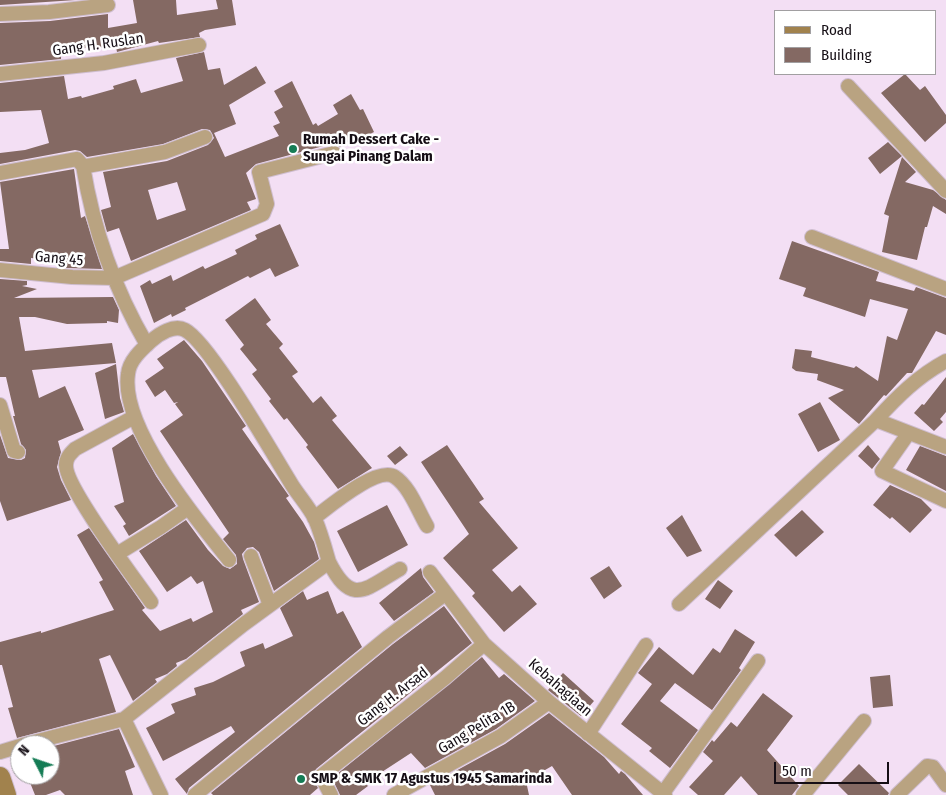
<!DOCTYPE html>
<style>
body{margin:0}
#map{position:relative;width:946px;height:795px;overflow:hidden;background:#f3dff4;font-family:"Fira Sans Condensed",sans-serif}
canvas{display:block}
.legend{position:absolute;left:774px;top:10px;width:162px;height:65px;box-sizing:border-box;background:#fff;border:1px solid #a19fa1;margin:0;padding:6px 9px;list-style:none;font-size:15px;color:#150e15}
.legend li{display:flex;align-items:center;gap:10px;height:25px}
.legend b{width:25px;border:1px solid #a19fa1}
.north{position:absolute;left:10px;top:735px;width:50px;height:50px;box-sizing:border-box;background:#fff;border:1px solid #a19fa1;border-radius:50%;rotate:311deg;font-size:14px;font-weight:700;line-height:20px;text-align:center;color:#150e15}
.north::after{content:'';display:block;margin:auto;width:18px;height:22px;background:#157c55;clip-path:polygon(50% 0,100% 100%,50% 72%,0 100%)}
.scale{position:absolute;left:774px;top:762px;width:115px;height:22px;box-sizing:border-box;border:2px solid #150e15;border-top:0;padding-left:6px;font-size:15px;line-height:18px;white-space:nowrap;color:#150e15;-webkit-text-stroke:4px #fff;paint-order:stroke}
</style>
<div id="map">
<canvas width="946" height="795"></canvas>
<ul class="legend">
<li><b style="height:6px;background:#a1824d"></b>Road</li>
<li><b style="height:14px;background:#846963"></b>Building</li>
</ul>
<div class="north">N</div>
<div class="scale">50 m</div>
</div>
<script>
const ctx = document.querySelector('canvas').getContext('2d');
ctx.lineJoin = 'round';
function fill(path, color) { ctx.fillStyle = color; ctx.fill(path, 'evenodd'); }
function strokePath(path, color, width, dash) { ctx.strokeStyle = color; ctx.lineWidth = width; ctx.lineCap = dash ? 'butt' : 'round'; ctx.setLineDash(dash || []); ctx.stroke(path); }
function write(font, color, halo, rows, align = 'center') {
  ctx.font = font + ' "Fira Sans Condensed",sans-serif'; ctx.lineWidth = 5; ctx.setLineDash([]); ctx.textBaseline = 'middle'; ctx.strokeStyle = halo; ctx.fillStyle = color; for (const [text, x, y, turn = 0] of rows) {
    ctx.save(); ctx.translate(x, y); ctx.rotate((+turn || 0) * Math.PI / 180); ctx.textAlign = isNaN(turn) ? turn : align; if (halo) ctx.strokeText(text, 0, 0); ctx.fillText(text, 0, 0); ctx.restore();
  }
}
const building = new Path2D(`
 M0,0H76L0,5Z
 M133,0H176L177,15L218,9L216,0H232L236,25L205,30L199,33L200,37L159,43L158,41L117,52L116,47L77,48L78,54L61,56V59L0,65V23L50,21L108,14V28L137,23Z
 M204,52L208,70L220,68L224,85L256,66L266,83L229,105L236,124L214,133L225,157L279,136L273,126L280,123L274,112L283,107L274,91L292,81L313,125L316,123L318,126L338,114L333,105L351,94L360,110L363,109L374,132L354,142L352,139L340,147L331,144L256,164L246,173L256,199L247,202L251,210L131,261L119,228L107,232L101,210L111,207L103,172L167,161L208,145L214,138L210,130L202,129L163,144L87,157L80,151L75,150L0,164V153L25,150L49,143L41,110L0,112V83L64,76L68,99L81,96L82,98L114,89L113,86L136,79L141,93L183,81L176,58ZM177,182L186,210L157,220L148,190Z
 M905,74L920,90L925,86L946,115V123L925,142L881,93Z
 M888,142L902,156L880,174L868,158Z
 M902,157L916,172L905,182L933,190L946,200V214L933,206L927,227H925L917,260L882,252L889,216L884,214Z
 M74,169L81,218L85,216L102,269L66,268L64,261L31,258V264L0,261V249H9L0,182Z
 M280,224L299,266L275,277L270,268L250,278L248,276L185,308L186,310L172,317L171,314L154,323L140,286L150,280L152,284L171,275L173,281L203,266L205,269L237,254L235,250L257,239L255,235Z
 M792,241L879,272L876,281L914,291L916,287L946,298V335L936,331L912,373H907L886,396L884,395L859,424L828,398L844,390L817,380L818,374L796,371L792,368L795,349L812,351L811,357L854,368L856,366L878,381L887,336L897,340L908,309L870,299L865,317L803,296L806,288L779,279Z
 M0,279L27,281V285L22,286L37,289L14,298L113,297L119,310L118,323L107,321V323L67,324L35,317H19L25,351L112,343L116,363L32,370L39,398L65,386L84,430L58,441L61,452L57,467L61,480L71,500L7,521L0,501V435L8,458L21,460L25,458L26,450L21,444L13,416H15L6,377H0Z
 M255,298L271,320L266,324L283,344L279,348L298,372L292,376L313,403L321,396L337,416L332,420L372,468L338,489L306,447L308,445L287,418L284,420L269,401L271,399L252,374L257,370L240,349L244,345L225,320Z
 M184,340L202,361L246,426L242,429L289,496L286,498L303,522L314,542L319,559L274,591L259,552L253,547L247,548L242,554L243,559L259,602L241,610L243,614L186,659L176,663L177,666L167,674L155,679L157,682L133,701L110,655L99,659L116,712L17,738L8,708L13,707L2,665H0V642L41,631V633L114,610L99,582L103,580L77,535L89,528L145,608L142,610L160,631L191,618L193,622L213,612L203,581L197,584L191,576L167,592L139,551L186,520L208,550L223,566L230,569L237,564L236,555L223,539L229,533L160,431L183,415L175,404L178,402L174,403L165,390L155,397L145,381L164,368L157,359Z
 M116,364L120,398L124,412L105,419L95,373Z
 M946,377V412L940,419L943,422L934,431L914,413L922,404L924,405Z
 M820,402L840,440L818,452L798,414Z
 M133,434L156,476L176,506L129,536L123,526L126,524L114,506L124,502L112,448Z
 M447,445L484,499L479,502L518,548L492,570L512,592L520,585L537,604L504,632L472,596L475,593L443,558L469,534L421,462Z
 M868,445L880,459L872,469L858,456Z
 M400,446L408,455L395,465L387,456Z
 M920,446L946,456V491L906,470Z
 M890,485L921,499L932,510L910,533L892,517L890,519L873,505Z
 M387,505L408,545L358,572L337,531Z
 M802,510L824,532L796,557L774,535Z
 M682,515L702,551L687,557L666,528Z
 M609,566L622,586L604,599L590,578Z
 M421,568L423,577L434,592L394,621L379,603Z
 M718,580L733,591L720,609L705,599Z
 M303,591L307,600L328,591L337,614L343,611L362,647L189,788L187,794L175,779L235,732L231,726L163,761L146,728L175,713L171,704L196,695L194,688L213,682L245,666L240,652L263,643L265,649L293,636L280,608Z
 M444,606L472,643L316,769L312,777L318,788L310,795H213L211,793L393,644Z
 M735,629L755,642L739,668L741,670L712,710L675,683L660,701L698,730L670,768L649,751L652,748L621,724L652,684L638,673L659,647L693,675L713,648L720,653Z
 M482,657L499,678L504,674L535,701L496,729L425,768L411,753L365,783L368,786L356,795H340L332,778Z
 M563,673L594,701L581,716L548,690Z
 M890,675L893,706L873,708L870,677Z
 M763,693L793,716L767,750L799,786L792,795H758L741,776L724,795H698L689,787L713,761L703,752L712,740L714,742L731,722L737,727Z
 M549,713L604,757L619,774L621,771L625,774L643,795H572L552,766L526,781L529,795H435L430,785L505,744Z
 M119,729L135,767L125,771L133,795H65L60,790L46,795H35L27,775H55L50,761V747Z
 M859,764L889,793L888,795H848L838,785Z`);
const street = new Path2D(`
 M0,14L49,12L108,5
 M0,74L104,63L199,45
 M848,86L946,191
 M83,166C93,228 115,290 147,345
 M0,173L77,159L83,166H87L165,152L205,137
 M812,237L946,289
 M0,270L72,277L114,278L263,214L267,204L259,172L334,153
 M0,405L14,451L18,452
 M134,417L75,449C70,454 66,458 66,465C65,487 135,579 151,602
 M876,420L946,447
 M908,434L882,471L946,501
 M314,518C329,507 378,465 395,477C410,487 418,511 427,526
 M117,554L161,527L188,508
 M251,556L270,605
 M329,562C352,607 365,589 400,569
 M430,572L484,644L549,702L665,795
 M679,604L876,420C897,397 918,376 946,361
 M124,719L161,795
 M588,734L646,645
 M22,745L124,719L244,624L329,562C325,548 321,533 315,519C309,507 299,496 292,485C274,456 209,342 185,330C174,324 159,334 151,341C141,350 129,361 128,374C120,427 196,519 229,560
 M0,752L20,746
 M663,793L758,661
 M195,795L388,637L445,594
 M331,795L321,776L445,678L484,644
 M394,795L501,736L549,702
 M803,795L864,721
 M897,795L927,766L933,767L946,785`);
const secondary = new Path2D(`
 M0,777L6,795`);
const markers = [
 [293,149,5,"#157c55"],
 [301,779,5,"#157c55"]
];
const streetNames = [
 ["Gang H. Ruslan",98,45,-8],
 ["Gang 45",59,259,5],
 ["Kebahagiaan",560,688,41],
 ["Gang H. Arsad",393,697,-38],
 ["Gang Pelita 1B",477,728,-31]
];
const poiNames = [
 ["Rumah Dessert Cake -",303,140],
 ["Sungai Pinang Dalam",303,157],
 ["SMP & SMK 17 Agustus 1945 Samarinda",311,779]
];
fill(building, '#846963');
strokePath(street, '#cfbed0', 16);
strokePath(secondary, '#cfbed0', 22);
strokePath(street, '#b9a381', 14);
strokePath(secondary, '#a1824d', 20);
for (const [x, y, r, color] of markers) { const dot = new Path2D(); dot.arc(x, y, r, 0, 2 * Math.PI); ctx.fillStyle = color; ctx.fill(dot); strokePath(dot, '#fff', 2); }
write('15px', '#150e15', '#fff', streetNames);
write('bold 15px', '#150e15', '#fff', poiNames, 'left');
</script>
